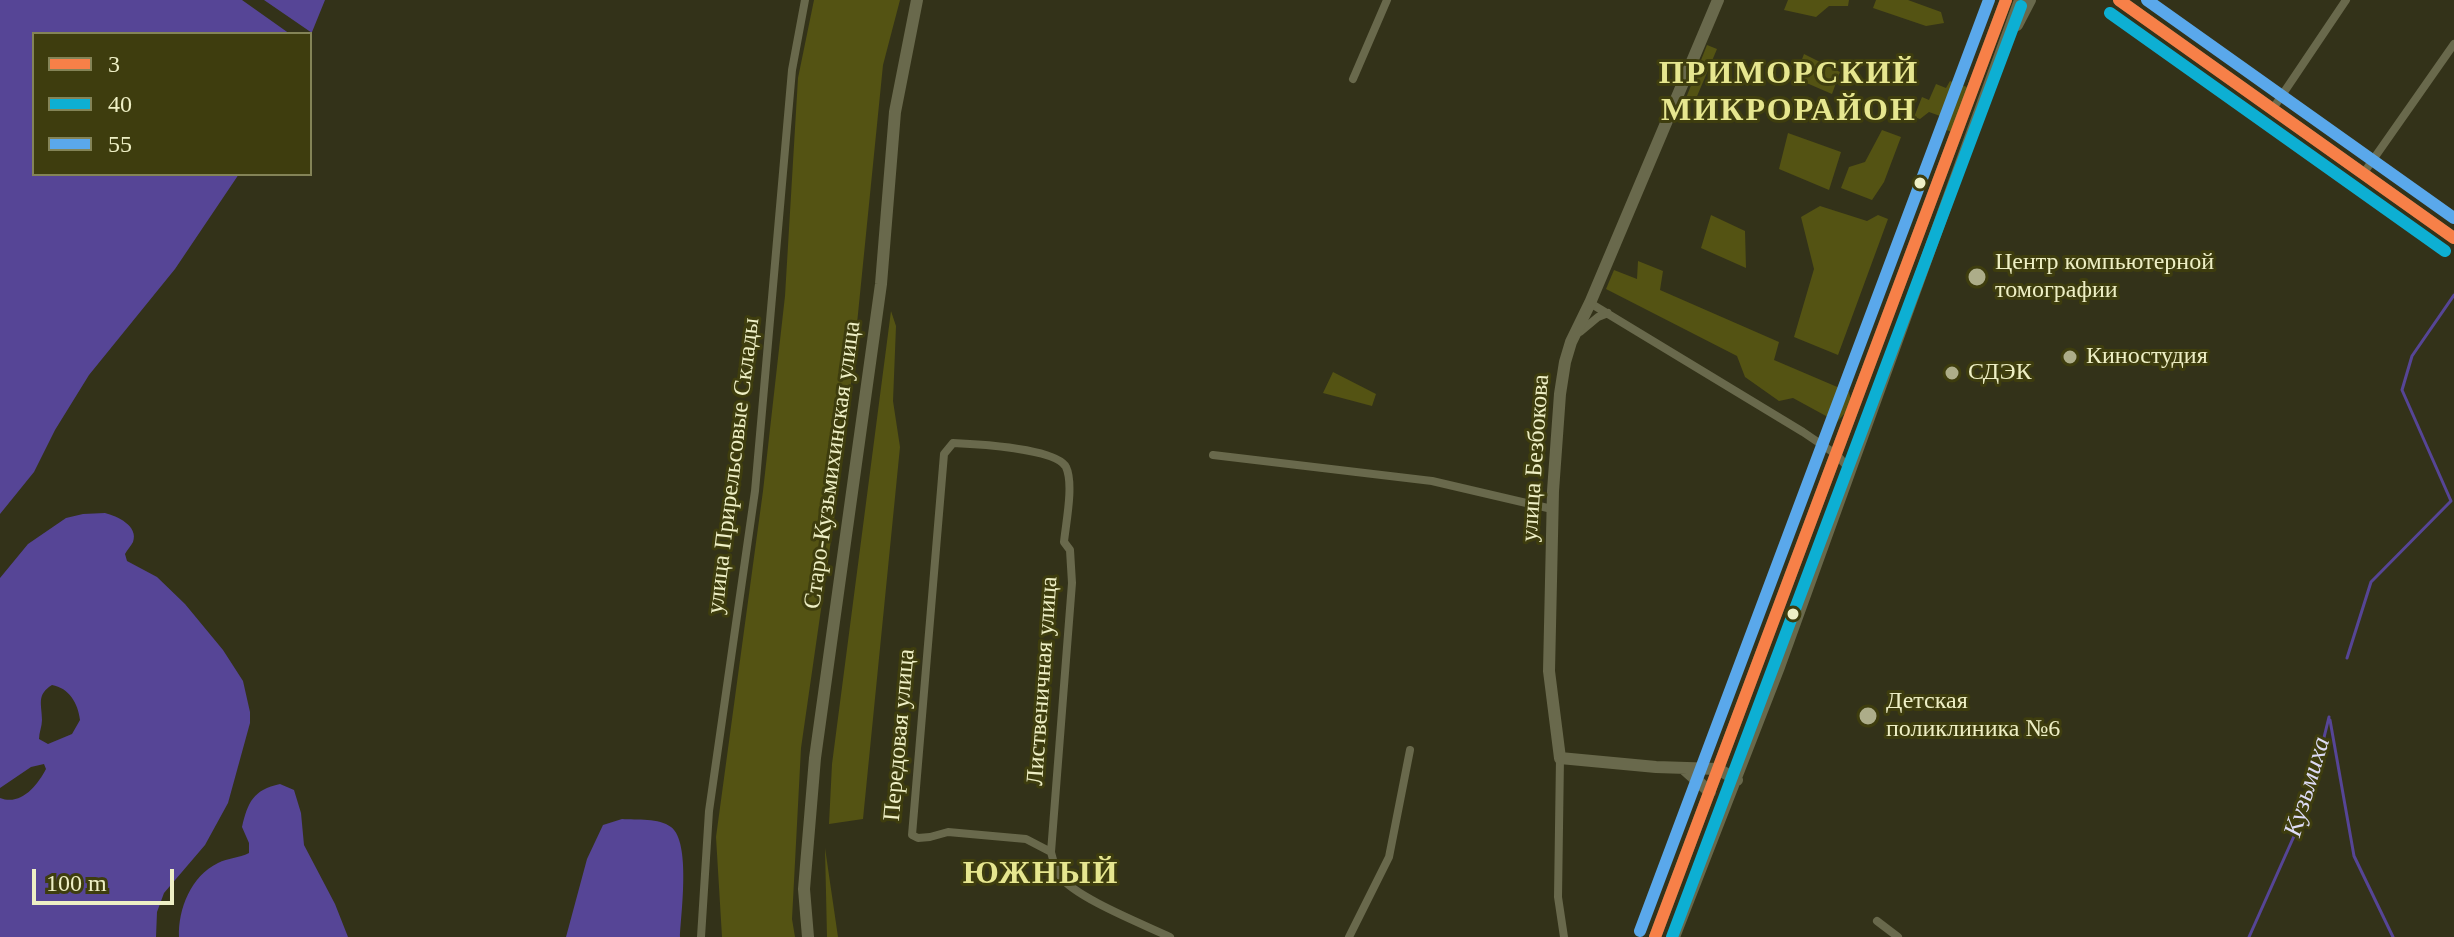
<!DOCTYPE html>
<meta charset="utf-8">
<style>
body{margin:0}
#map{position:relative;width:2454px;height:937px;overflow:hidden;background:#333219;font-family:Georgia,serif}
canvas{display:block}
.legend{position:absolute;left:32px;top:32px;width:280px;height:144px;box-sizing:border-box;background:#3e3d0e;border:2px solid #848457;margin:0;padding:10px 14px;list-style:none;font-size:24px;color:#eeefc5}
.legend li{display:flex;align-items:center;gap:16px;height:40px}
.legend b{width:40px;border:2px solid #848457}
.scale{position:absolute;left:32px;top:869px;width:142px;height:36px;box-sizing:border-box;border:4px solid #eeefc5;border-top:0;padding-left:10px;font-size:24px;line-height:28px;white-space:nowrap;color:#eeefc5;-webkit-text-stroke:6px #3e3d0e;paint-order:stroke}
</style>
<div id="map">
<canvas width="2454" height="937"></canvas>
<ul class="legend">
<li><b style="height:10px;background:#f78048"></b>3</li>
<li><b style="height:10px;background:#0dafd3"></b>40</li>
<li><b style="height:10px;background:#5aa8eb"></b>55</li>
</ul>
<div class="scale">100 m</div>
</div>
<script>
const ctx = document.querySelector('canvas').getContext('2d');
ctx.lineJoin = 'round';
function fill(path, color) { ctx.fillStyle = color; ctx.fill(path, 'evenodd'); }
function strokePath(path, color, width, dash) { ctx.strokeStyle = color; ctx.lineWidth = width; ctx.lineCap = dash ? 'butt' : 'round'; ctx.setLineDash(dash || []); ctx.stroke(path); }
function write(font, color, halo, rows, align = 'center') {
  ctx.font = font + ' Georgia,serif'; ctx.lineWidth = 6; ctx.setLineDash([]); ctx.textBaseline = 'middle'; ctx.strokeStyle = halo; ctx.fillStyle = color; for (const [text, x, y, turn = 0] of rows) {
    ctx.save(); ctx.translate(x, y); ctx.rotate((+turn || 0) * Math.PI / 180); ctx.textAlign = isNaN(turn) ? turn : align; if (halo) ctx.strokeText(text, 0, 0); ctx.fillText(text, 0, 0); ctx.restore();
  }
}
const green = new Path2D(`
 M814,0H900L883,65L845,443L801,748L792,919L795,937H722L716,837L763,491L785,296L798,78Z
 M1788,0H1849L1848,6H1829L1816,17L1784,10Z
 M1876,0H1908L1941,12L1944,23L1926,26L1873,8Z
 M1707,45L1717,49L1695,101L1686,98Z
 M1804,54L1840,72L1832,94L1795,78Z
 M1950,81L1967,87L1952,132L1936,126L1940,116L1929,112L1920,119L1914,117L1922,97L1929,100L1936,84L1946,88Z
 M1882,130L1901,137L1884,182L1872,200L1841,188L1849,167L1865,162Z
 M1788,133L1841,152L1829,190L1779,169Z
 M1820,206L1867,221L1878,215L1888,219L1838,355L1794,337L1814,269L1801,217Z
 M1711,215L1745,231L1746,268L1701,248Z
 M1638,261L1663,271L1660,290L1779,342L1774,360L1849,392L1852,405L1837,422L1793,398L1779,401L1745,377L1737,356L1606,289L1614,270L1637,279Z
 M891,311L896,326L893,401L900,447L863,819L829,824L832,764Z
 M1333,372L1376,394L1372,406L1323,393Z
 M825,848L838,937H827Z`);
const water = new Path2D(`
 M0,0H325L310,37V34H34V174H239L175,269L89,375L55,430L34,472L0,514Z
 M105,513C117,516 139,526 133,542C131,546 127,550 125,554L127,561L157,577L185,604L223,650L243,681L250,712V723L228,803L205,845L164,893L157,912L156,937H0V798C21,806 37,786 46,769L44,764L31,767L0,788V578L28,544L66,518L83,514ZM52,685C69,688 78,703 80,720L72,734L48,744L39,739C39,733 42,726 42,720C42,704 36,695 52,685Z
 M280,784L294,790L301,813L304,845L335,904L348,937H179C178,909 191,876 218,863C228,858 239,858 249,853V843L242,827C248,802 253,790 280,784Z
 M622,819C637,820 659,818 671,827C691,842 681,913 680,937H566L587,859L603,825Z`);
const pier = new Path2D(`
 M242,0H264L315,35L313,39L310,41V34H290Z`);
const stream = new Path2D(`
 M2347,658L2371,582L2451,501L2402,390L2412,356L2454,295
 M2330,720L2354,856L2393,937
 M2249,937L2307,807L2329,717`);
const street = new Path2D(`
 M1353,79L1387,0
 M2272,110L2346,0
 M2363,174L2454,44
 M1590,303L1803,432L1837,455L1851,471
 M1580,332L1598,317L1608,313
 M1213,455L1432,481L1552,509
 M1560,758L1558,897L1564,937
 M1051,852L1072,583L1070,550L1064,542C1066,522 1074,484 1066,467C1056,448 975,444 953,443L944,454L912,835L918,838L930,837L948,832L1026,839L1051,852C1053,860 1055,869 1060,876C1074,897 1145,925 1170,937
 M1877,921L1898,937
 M701,937L709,811L755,491L792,70L805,0
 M1349,937L1389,857L1410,750`);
const secondary = new Path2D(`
 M1718,0L1590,303L1571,342L1565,362L1560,394L1553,491L1549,671L1560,758L1656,767L1718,769L1737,780
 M2119,0L2454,238
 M2017,25L2030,0
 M1684,769L1710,792
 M808,937L804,889L815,758L881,284L895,112L917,0
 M1655,937L2006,0
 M1674,937L1779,667L2020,0`);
const bus1 = new Path2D(`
 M2119,0L2454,238
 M1655,937L2006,0`);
const bus2 = new Path2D(`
 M2110,13L2445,251
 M1672,937L2021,6`);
const bus3 = new Path2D(`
 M2147,0L2454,218
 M1640,931L1989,0`);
const markers = [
 [1920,183,7,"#eeefc5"],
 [1977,277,10,"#adad89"],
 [2070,357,8,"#adad89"],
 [1952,373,8,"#adad89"],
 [1793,614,7,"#eeefc5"],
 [1868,716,10,"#adad89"]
];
const poiNames = [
 ["Центр компьютерной",1995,263],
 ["томографии",1995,291],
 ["Киностудия",2086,357],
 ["СДЭК",1968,373],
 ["Детская",1886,702],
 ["поликлиника №6",1886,730]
];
const streetNames = [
 ["улица Безбокова",1536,458,-86],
 ["Старо-Кузьмихинская улица",833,465,-82],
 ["улица Прирельсовые Склады",734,466,-83],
 ["Лиственичная улица",1043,681,-86],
 ["Передовая улица",900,735,-85]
];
const waterNames = [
 ["Кузьмиха",2308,787,-73]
];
const districtNames = [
 ["ПРИМОРСКИЙ",1789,75],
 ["МИКРОРАЙОН",1789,112],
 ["ЮЖНЫЙ",1041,875]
];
fill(green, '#545313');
fill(water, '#564596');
fill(pier, '#333219');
strokePath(stream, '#564596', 3);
strokePath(street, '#69694c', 8);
strokePath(secondary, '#69694c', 12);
strokePath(bus1, '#f78048', 12);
strokePath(bus2, '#0dafd3', 12);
strokePath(bus3, '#5aa8eb', 12);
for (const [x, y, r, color] of markers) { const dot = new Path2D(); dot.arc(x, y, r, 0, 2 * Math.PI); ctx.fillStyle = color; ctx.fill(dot); strokePath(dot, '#3e3d0e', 3); }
write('24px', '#eeefc5', '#3e3d0e', poiNames, 'left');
write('24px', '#eeefc5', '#3e3d0e', streetNames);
write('italic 26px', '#dddbf4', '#3e3d0e', waterNames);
ctx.letterSpacing = '2px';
write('bold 32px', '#e6e68f', '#3e3d0e', districtNames);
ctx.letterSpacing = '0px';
</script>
